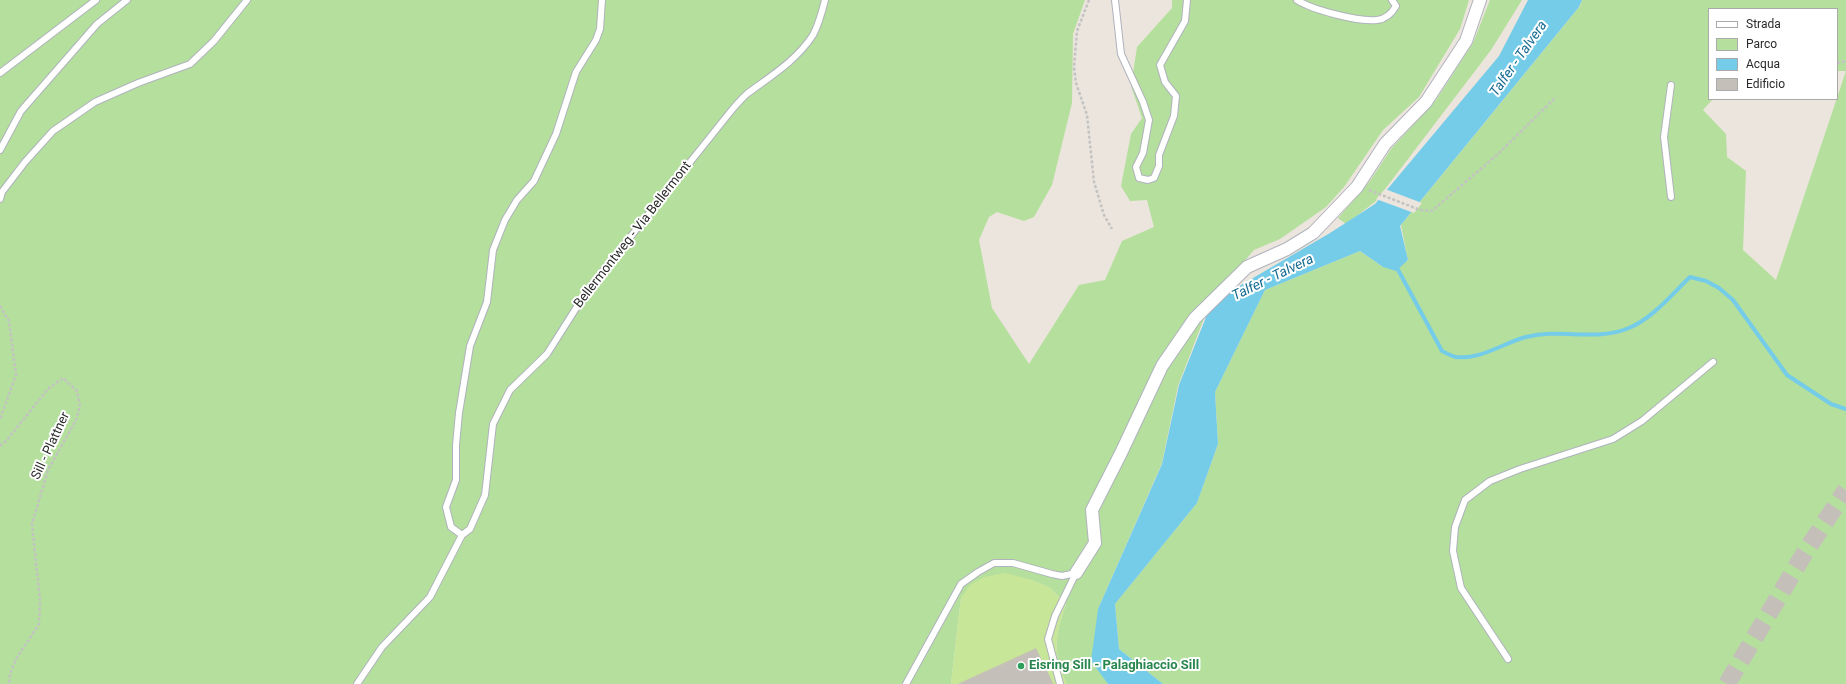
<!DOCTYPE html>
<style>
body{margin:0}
#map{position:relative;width:1846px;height:684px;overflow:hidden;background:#ebe5dd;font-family:Roboto,sans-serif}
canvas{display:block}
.legend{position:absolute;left:1708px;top:8px;width:130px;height:92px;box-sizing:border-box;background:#fff;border:1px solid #aaa;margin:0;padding:5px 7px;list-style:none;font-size:12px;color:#2a2a2a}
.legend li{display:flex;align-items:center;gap:8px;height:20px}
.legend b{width:20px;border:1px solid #aaa}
</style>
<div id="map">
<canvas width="1846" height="684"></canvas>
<ul class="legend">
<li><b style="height:5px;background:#fff"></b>Strada</li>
<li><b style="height:11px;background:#b4df9c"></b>Parco</li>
<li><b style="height:11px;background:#75cce8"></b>Acqua</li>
<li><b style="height:11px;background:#c4bfb8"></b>Edificio</li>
</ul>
</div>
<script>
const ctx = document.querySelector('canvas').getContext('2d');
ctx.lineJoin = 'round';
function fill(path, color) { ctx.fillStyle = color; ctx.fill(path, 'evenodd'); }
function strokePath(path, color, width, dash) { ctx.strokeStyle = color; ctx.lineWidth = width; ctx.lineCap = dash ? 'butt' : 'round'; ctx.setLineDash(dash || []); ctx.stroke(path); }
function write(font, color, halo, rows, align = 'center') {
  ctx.font = font + ' Roboto,sans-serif'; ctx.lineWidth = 4; ctx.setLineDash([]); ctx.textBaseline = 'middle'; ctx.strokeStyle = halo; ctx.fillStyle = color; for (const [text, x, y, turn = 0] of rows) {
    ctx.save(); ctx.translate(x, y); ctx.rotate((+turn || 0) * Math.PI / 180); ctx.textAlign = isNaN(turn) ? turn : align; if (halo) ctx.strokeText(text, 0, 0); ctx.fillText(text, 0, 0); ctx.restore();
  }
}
const green = new Path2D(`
 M0,0H1085L1073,34L1072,103L1052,185L1034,217L1024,221L997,212L989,217L979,240L992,308L1029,364L1079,285L1105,280L1122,241L1154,227L1147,200L1130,201L1121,186L1131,134L1142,118L1131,86L1137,47L1172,8V0H1469L1460,29L1419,97L1383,130L1344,187L1326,207L1280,239L1254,250L1211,300L1178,386L1162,463L1098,609L1108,684H1067C1052,654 1055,635 1066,604L1050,588L1032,580L961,598L951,684H0Z
 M1490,0H1522L1491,50L1376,201L1346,224L1338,218L1370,181L1391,149L1436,100L1473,43Z
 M1582,0H1846V684H1163L1119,649L1115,604L1197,503L1218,444L1215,392L1265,290L1360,251L1383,267L1408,261L1401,225L1580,6ZM1709,9H1837V71H1846L1776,280L1743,250L1746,171L1727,157L1726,134L1703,110L1713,99H1709Z`);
const pitch = new Path2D(`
 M1005,573L1032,580L1050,588L1066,604C1055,635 1052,654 1067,684H951L961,598L970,585L984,577Z`);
const water = new Path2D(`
 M1528,0H1582L1579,7L1400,226L1408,260L1396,271L1383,267L1360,251L1265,290L1215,392L1218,444L1197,503L1115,604L1119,649L1163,684H1108L1091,661L1098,609L1162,464L1179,385L1212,302L1330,233L1375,204L1499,56Z`);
const pier = new Path2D(`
 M1385,189L1422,203L1414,213L1376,199Z`);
const stream = new Path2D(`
 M1396,266L1442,351C1446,353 1451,356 1456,357C1481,360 1503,343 1526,337C1562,328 1595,342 1629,328C1653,318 1672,294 1690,277L1706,281L1719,288L1733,300L1787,375L1831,404L1846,409`);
const building = new Path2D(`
 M1036,649L1053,684H959Z`);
const primaryTunnel = new Path2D(`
 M1727,684L1804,554L1846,490`);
const path = new Path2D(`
 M1089,0L1077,31L1074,67L1076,83L1087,115L1094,182L1104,215L1112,229
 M1837,63L1846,61
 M1369,190L1420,210L1432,211L1498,154L1556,97
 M0,306L9,321L16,375L0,419
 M0,446L6,441L48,389L63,378L77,391L80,406L76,420L48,470L32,524L40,601L39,624L16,659L10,674L9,684`);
const lane = new Path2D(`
 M602,0L600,29L596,40L576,72L556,134L534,181L517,200L505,220L493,250L487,302L470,346L459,413L456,445V480L446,507L451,527L462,535L470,529L485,495L493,424L510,390L547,354L587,291L731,111C736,105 742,98 748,93C771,76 797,60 813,35C819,24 822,12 825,0
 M1115,0L1121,54L1143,102L1149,120L1143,153L1136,167L1139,178L1148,180L1154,178L1159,166V155L1174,116L1176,96L1165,82L1160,65L1185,21L1187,0
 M1297,0C1312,10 1359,22 1377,20C1387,19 1392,13 1396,6L1392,0
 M0,73L96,0
 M0,150L21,111L97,24L127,0
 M1671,197L1664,137L1671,85
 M0,199L2,192L25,162L53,131L95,102L138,83L190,64L214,41L247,0
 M1508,659L1461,588L1453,551L1455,527L1465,500L1490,481L1520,469L1613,439L1642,421L1713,362
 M357,684L382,647L430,597L462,535
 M906,684L961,584L978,572L994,563H1013L1052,574L1062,576L1076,573
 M1060,684L1048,639L1055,616L1076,573`);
const street = new Path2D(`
 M1076,573L1095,543L1092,510L1121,453L1162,366L1195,318L1247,267L1287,249L1313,233L1357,187L1385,144L1426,102L1466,41L1480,0`);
const markers = [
 [1021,666,4,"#2e9e5b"]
];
const streetNames = [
 ["Bellermontweg - Via Bellermont",633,235,-52],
 ["Sill - Plattner",51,446,-65]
];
const leisureNames = [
 ["Eisring Sill - Palaghiaccio Sill",1029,666]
];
const waterNames = [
 ["Talfer - Talvera",1519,59,-55],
 ["Talfer - Talvera",1273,278,-26]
];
fill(green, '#b4df9c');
fill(pitch, '#c7e698');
fill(water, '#75cce8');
fill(pier, '#ebe5dd');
strokePath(stream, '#75cce8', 4);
fill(building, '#c4bfb8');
strokePath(building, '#c7c0b6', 1);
strokePath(primaryTunnel, '#c4c0b9', 18, [18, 9]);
strokePath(lane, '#b0b3bd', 8);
strokePath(street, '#b0b3bd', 14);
strokePath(path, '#c3c3c3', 2.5, [3, 2]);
strokePath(lane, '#fff', 6);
strokePath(street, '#fff', 12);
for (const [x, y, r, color] of markers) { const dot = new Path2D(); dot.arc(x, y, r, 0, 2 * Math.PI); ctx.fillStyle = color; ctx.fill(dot); strokePath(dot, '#fff', 1.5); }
write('13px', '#2a2a2a', '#fff', streetNames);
write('bold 13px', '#27864d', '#fff', leisureNames, 'left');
write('italic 14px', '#156b93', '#fff', waterNames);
</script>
